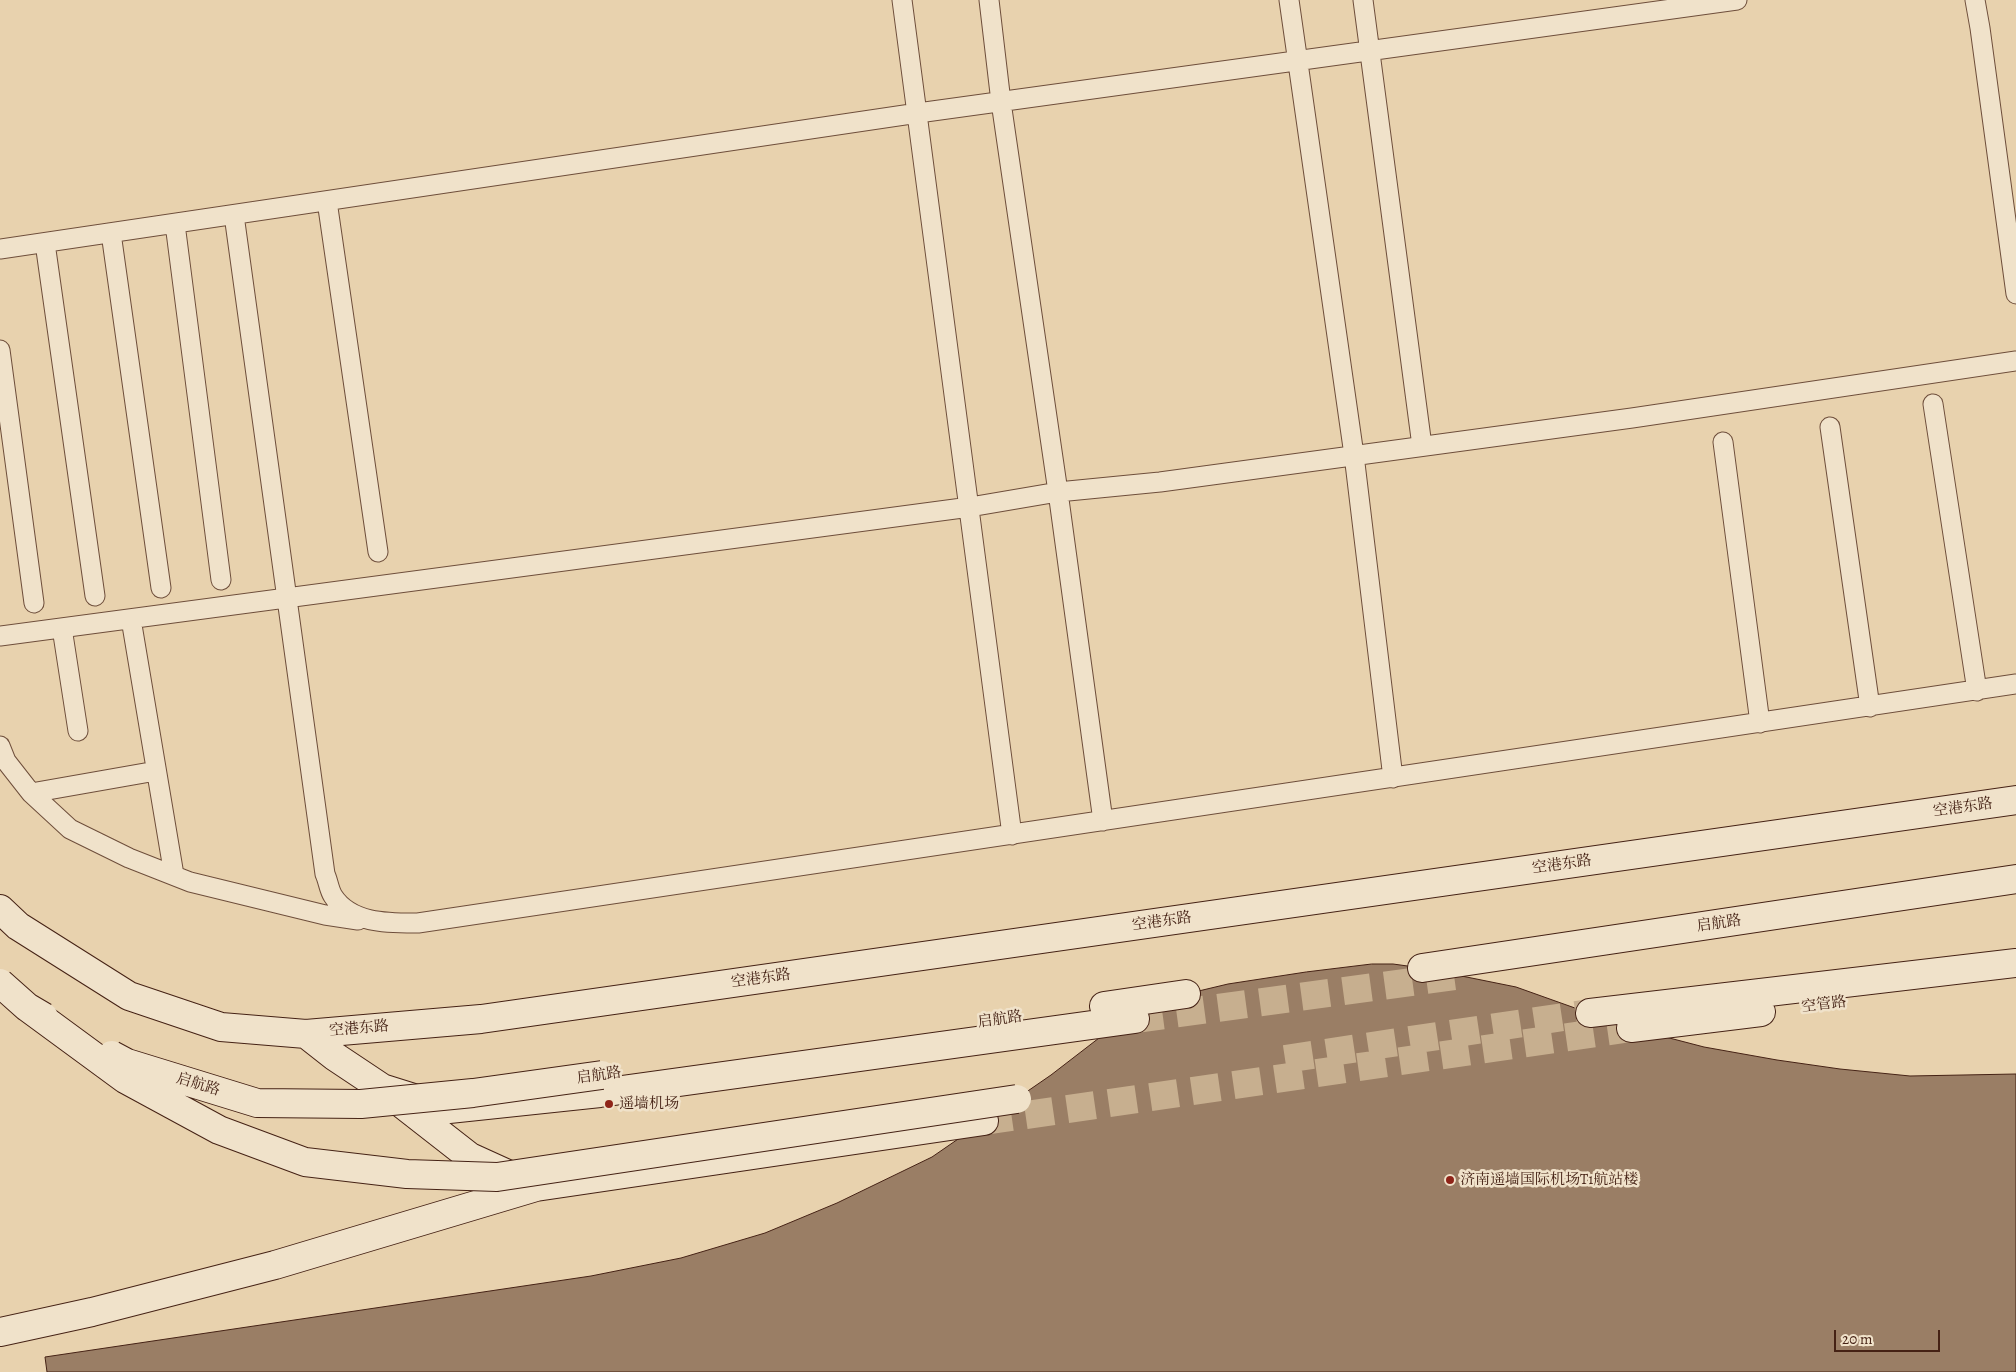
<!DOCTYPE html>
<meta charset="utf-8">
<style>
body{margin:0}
#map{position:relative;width:2016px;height:1372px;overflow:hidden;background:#e8d2ae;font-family:Alegreya,serif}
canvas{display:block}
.scale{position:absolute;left:1834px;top:1330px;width:106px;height:22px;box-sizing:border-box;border:2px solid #452215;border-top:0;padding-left:6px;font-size:15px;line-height:18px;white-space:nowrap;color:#452215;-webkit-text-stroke:4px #f0e2ca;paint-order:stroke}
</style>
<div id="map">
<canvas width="2016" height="1372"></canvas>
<div class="scale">20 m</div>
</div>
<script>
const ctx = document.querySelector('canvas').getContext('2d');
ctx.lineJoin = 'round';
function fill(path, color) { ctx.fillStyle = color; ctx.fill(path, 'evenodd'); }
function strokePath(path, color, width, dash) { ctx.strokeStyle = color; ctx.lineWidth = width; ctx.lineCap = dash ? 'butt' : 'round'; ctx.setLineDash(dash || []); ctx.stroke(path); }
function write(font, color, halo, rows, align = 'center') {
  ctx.font = font + ' Alegreya,"Noto Serif SC",serif'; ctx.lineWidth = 5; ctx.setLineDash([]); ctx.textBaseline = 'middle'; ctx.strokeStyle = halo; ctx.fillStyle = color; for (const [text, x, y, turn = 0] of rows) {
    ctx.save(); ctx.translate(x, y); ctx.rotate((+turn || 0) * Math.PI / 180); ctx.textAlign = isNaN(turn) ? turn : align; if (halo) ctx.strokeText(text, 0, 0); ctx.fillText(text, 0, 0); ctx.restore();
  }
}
const building = new Path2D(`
 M1372,964H1393L1422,968L1516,987L1631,1028L1704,1047L1777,1060L1840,1069L1910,1076L2016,1074V1372H47L45,1357L591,1276L681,1258L765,1233L837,1203L932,1157L1051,1075L1099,1038L1153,1009L1186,994L1228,984L1306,972Z`);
const secondaryTunnel = new Path2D(`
 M1135,1019L1456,976
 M1285,1059L1590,1013
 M984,1121L1631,1028`);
const service = new Path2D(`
 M902,0L1012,835
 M989,0L1001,102L1058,492L1103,821
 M1289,0L1354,455L1393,778
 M1363,0L1422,446
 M1975,0L1980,28L2016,294
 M327,201L378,552
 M234,215L325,874C328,880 329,890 333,896C351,924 389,923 418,923L2016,684
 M175,224L221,580
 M111,233L161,588
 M45,243L95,596
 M0,249L918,113L1737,0
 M0,350L34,603
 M1933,404L1977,691
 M1830,427L1870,707
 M1723,442L1760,723
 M131,619L174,875
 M62,628L78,731
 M0,636L970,507L1058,492L1160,482L1632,418L2016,361
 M0,746L6,761L31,793L70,829L129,858L190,882L325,915L358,920
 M31,793L156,771`);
const secondary = new Path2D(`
 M0,909L18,926L129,996L221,1027L306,1034L481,1019L2016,800
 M1422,968L2016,879
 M1104,1006L1186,994
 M1590,1013L2016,963
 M1631,1028L1761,1012
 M306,1034L334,1056L382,1088L449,1109L600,1093L1135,1019
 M397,1100L470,1157L536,1187L984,1121
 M0,1332L92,1312L275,1265L536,1187`);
const secondaryBridge = new Path2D(`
 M0,983L27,1007L44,1017
 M27,1007L125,1079L219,1130L305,1162L407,1174L497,1177L1017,1099
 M112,1055L127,1063L257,1103L361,1104L473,1093L602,1075`);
const markers = [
 [609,1104,5,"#8f2418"],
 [1450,1180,5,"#8f2418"]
];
const streetNames = [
 ["空港东路",1963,808,-8],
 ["空港东路",1562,865,-8],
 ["空港东路",1162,922,-8],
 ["启航路",1719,924,-8],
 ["空港东路",761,979,-8],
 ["空管路",1824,1005,-7],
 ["启航路",1000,1020,-8],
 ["空港东路",359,1029,-5],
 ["启航路",599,1076,-8],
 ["启航路",198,1085,17]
];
const poiNames = [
 ["遥墙机场",619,1104],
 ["济南遥墙国际机场T1航站楼",1460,1180]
];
fill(building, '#9a7e65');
strokePath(building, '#452215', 1);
strokePath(secondaryTunnel, '#c7af8f', 28, [28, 14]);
strokePath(service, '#6e4e3b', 21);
strokePath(secondary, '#452215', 30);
strokePath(service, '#f0e2ca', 19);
strokePath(secondary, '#f0e2ca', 28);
strokePath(secondaryBridge, '#452215', 30, []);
strokePath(secondaryBridge, '#f0e2ca', 28);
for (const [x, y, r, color] of markers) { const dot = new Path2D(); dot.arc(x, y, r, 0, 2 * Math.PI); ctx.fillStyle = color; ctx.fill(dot); strokePath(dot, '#f0e2ca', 2); }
write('15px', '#452215', '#f0e2ca', streetNames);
write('15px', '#452215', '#f0e2ca', poiNames, 'left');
</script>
